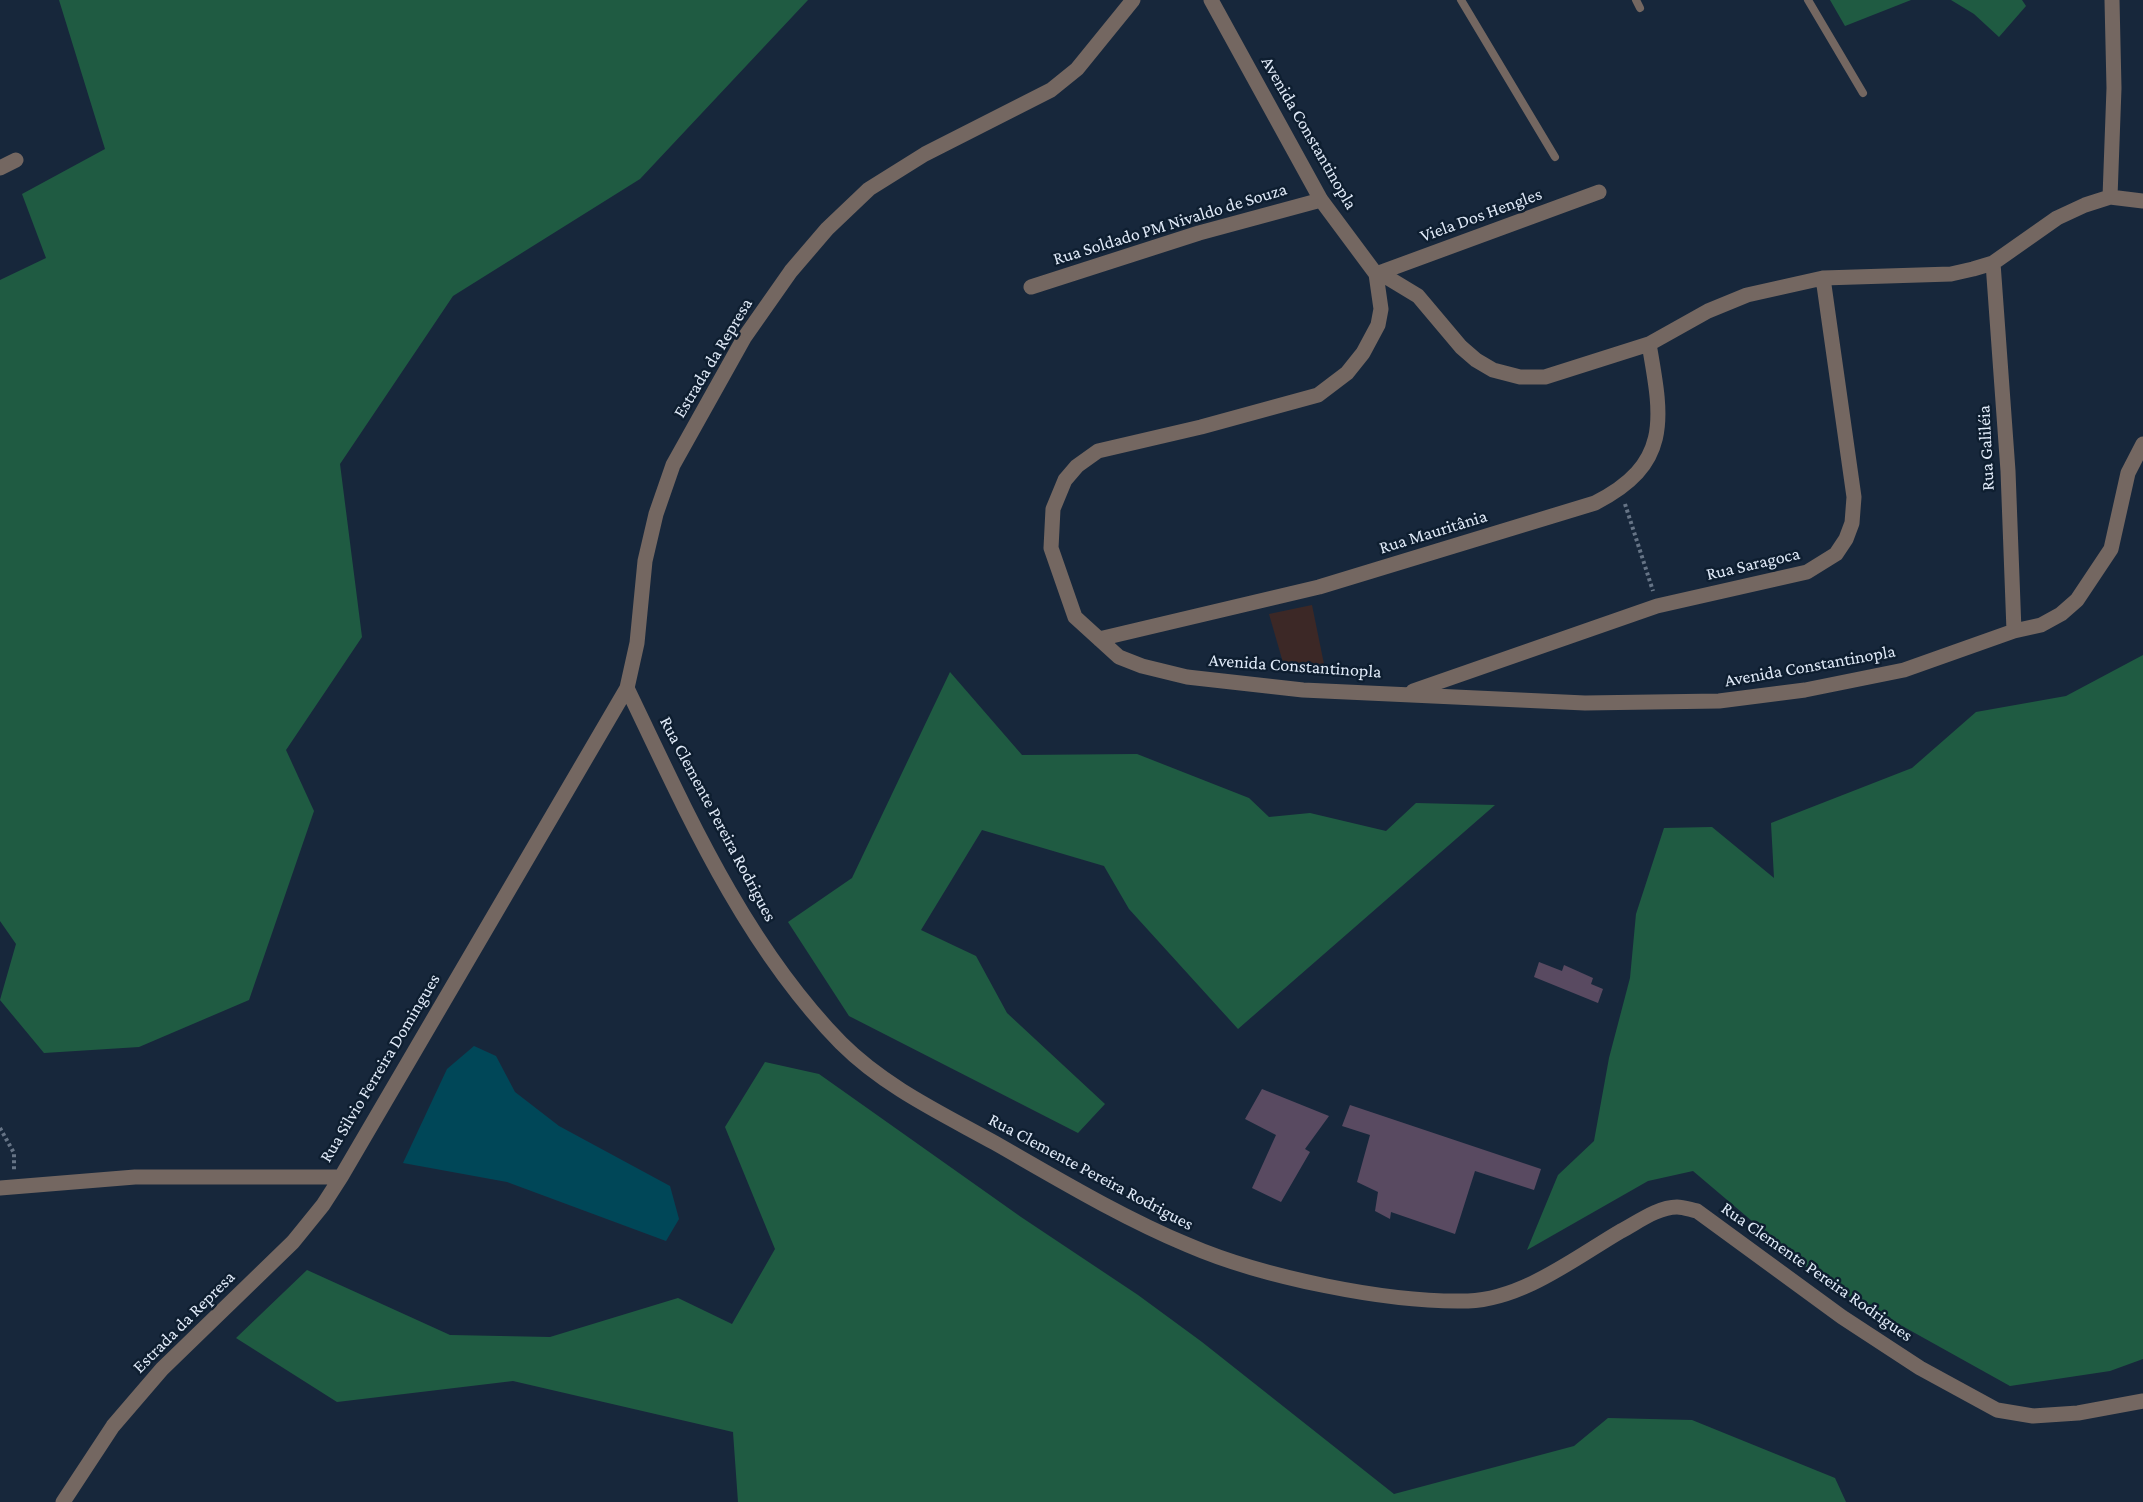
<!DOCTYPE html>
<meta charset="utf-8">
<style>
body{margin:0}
canvas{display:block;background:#17273b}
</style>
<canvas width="2143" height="1502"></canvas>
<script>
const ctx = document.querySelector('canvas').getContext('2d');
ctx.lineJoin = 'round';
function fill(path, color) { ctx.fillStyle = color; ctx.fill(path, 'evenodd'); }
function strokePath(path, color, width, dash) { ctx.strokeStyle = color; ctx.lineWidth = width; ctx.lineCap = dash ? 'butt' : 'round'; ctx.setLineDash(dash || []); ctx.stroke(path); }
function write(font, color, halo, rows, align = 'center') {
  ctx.font = font + ' "Crimson Pro",serif'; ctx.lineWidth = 5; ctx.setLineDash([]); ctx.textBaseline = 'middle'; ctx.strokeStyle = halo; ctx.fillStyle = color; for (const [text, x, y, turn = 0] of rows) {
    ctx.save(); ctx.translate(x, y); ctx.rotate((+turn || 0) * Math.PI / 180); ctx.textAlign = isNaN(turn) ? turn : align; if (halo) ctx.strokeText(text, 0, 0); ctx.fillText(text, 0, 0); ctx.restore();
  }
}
const education = new Path2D(`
 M1312,605L1326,674L1286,673L1269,614Z`);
const green = new Path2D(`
 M59,0H808L640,179L453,296L340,464L362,637L286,750L314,811L249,1000L139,1047L44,1053L0,1000L16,944L0,921V280L46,258L22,194L105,149Z
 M1830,0H1911L1845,26Z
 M1951,0H2022L2026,6L1999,37L1974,14Z
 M2143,655V1359L2110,1371L2010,1386L1825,1283L1693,1171L1648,1181L1527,1250L1558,1175L1594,1141L1609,1058L1630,978L1636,914L1664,828L1712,827L1774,878L1771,823L1912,768L1976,712L2066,696Z
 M950,672L1022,755L1137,754L1249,798L1269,817L1310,813L1386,831L1416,803L1495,805L1238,1029L1129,909L1104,866L982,830L921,930L976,956L1007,1013L1105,1104L1078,1133L849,1016L788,922L852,878Z
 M765,1062L819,1074L1021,1217L1138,1295L1202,1342L1394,1494L1574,1446L1608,1418L1692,1420L1835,1478L1846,1502H738L733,1432L513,1381L337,1402L236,1338L307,1270L450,1335L550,1337L678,1298L732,1324L775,1249L725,1127Z`);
const water = new Path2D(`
 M474,1046L496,1056L515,1092L559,1126L670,1186L679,1219L666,1241L507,1182L403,1163L447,1069Z`);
const building = new Path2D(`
 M1539,962L1562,971L1564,965L1593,978L1591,984L1603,989L1598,1003L1534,977Z
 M1262,1089L1329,1116L1305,1149L1310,1152L1281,1202L1252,1188L1276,1135L1245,1119Z
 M1350,1105L1541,1169L1534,1190L1475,1171L1455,1234L1391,1212L1390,1219L1375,1211L1378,1192L1357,1182L1370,1135L1342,1126Z`);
const path = new Path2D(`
 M1625,504L1653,591
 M0,1128L14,1153V1172`);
const lane = new Path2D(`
 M1461,0L1555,157
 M1636,0L1640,8
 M1808,0L1863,93`);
const street = new Path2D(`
 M1211,0L1321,200L1376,274L1381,309L1378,325L1363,353L1347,373L1318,395L1201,427L1098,451L1077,466L1065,480L1053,509L1051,548L1075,617L1119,657L1142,666L1187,677L1303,690L1585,703L1719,701L1805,690L1904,670L2014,631L2041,625L2061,614L2077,600L2111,549L2128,473L2143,444
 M0,168L16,160
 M2110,197L2114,88L2112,0
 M1993,263L2008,471L2014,631
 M1380,273L1418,296L1461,347L1476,360L1493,370L1520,377H1545L1649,344L1708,311L1747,295L1823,278L1951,274L1973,269L1993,263L2057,218L2085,205L2110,197L2143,201
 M1376,274L1599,192
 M1031,287L1199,233L1321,200
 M1099,639L1319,587L1595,503C1672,464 1662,418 1649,344
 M627,688C686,811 744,944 841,1043C885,1087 941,1113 995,1143C1058,1179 1121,1217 1188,1245C1262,1277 1387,1303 1468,1301C1523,1299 1575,1258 1621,1231C1638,1222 1658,1207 1677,1207C1684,1207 1691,1210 1697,1211L1842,1317L1920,1368L1997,1410L2033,1416L2078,1413L2143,1401
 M1413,691L1657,606L1807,572L1836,554L1846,539L1852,523L1854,497L1823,278
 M0,1188L135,1177H341
 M63,1502L113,1426L162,1369L293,1242L323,1205L341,1177L627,688L637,643L645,561L656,514L673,465L744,338L791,271L827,229L869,189L925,154L1051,90L1077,69L1133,0`);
const streetNames = [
 ["Avenida Constantinopla",1309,133,60],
 ["Viela Dos Hengles",1481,215,-20],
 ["Rua Soldado PM Nivaldo de Souza",1170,224,-17],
 ["Estrada da Represa",713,358,-59],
 ["Rua Galiléia",1986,448,-93],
 ["Rua Mauritânia",1433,532,-17],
 ["Rua Saragoca",1753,564,-13],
 ["Avenida Constantinopla",1295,666,4],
 ["Avenida Constantinopla",1810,666,-10],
 ["Rua Clemente Pereira Rodrigues",718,819,62],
 ["Rua Silvio Ferreira Domingues",380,1068,-59],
 ["Rua Clemente Pereira Rodrigues",1091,1172,28],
 ["Rua Clemente Pereira Rodrigues",1817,1272,35],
 ["Estrada da Represa",184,1322,-45]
];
fill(education, '#3c2826');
fill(green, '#1f5b42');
fill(water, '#004758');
fill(building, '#594a61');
strokePath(path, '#667486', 4, [3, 3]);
strokePath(lane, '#746761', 8);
strokePath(street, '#746761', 15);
write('18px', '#e0eaf8', '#0e1e30', streetNames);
</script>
